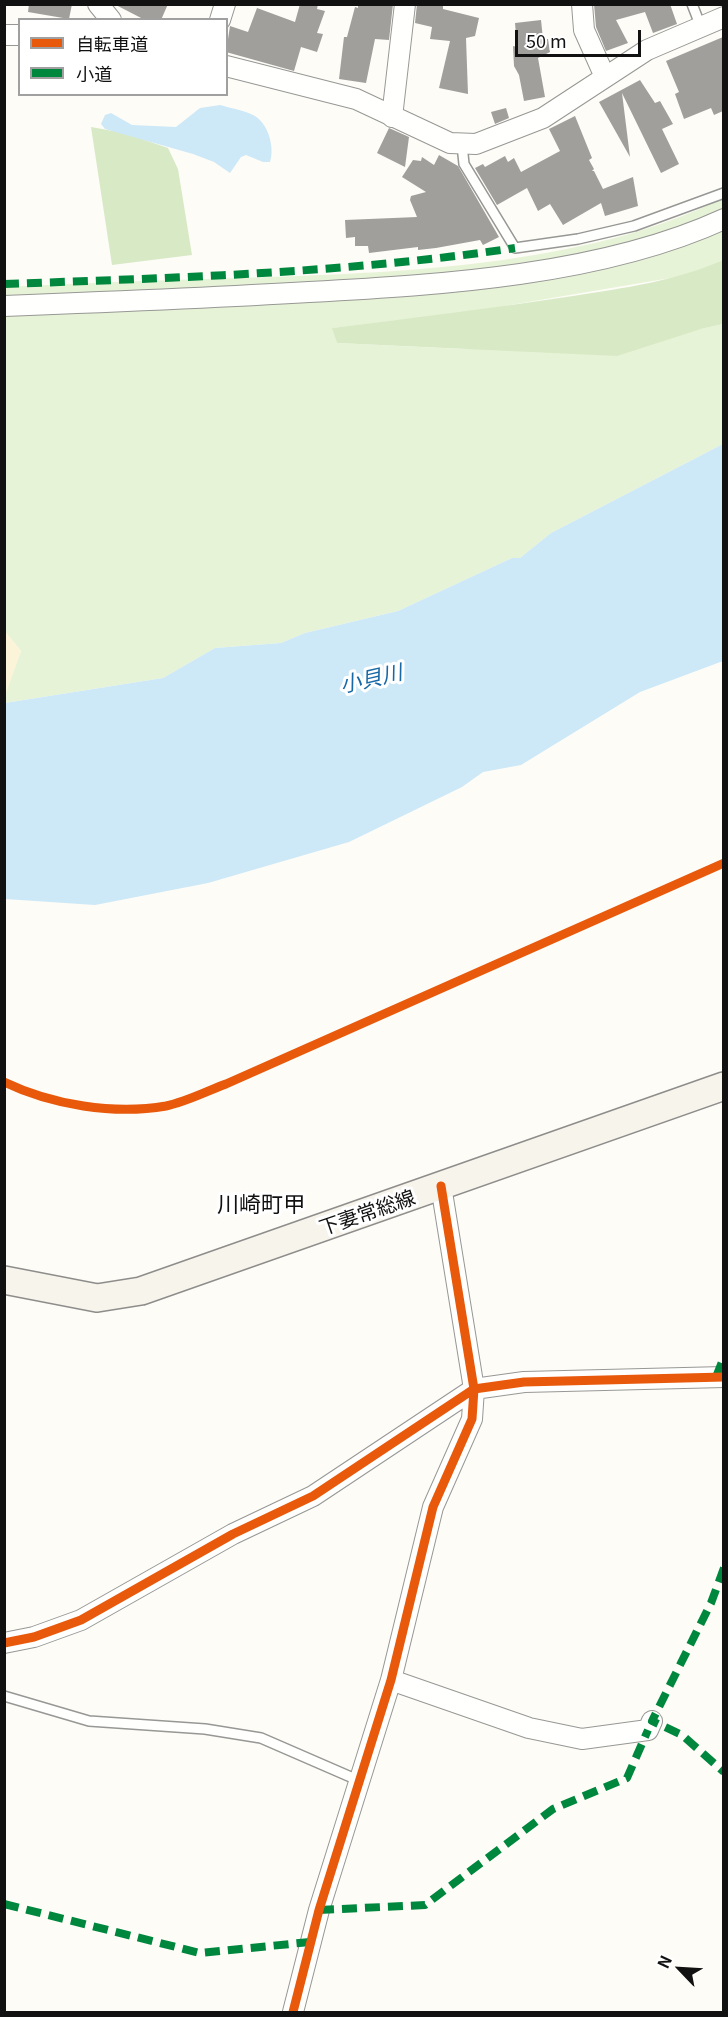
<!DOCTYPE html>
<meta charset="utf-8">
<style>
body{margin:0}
#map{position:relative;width:728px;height:2017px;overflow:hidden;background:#fdfcf7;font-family:Georgia,"Noto Sans JP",serif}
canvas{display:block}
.frame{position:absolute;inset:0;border:6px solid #111;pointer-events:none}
.legend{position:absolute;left:18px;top:18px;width:210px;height:78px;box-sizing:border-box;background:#fff;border:2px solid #a0a0a0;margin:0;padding:8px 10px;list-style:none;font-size:18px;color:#111}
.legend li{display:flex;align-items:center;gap:12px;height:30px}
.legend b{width:30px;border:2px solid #a0a0a0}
.north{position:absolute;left:650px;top:1939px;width:60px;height:60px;-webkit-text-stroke:4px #fff;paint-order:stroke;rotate:295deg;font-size:16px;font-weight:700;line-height:24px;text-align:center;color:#111}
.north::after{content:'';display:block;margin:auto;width:21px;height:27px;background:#111;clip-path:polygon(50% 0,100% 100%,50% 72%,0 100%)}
.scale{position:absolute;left:515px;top:30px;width:126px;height:27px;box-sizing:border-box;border:3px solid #111;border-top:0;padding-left:8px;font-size:18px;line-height:21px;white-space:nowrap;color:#111;-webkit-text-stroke:4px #fff;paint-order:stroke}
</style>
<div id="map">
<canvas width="728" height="2017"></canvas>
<div class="frame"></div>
<ul class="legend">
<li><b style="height:8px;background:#e8590c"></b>自転車道</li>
<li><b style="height:8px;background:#00873e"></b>小道</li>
</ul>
<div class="north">N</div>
<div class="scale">50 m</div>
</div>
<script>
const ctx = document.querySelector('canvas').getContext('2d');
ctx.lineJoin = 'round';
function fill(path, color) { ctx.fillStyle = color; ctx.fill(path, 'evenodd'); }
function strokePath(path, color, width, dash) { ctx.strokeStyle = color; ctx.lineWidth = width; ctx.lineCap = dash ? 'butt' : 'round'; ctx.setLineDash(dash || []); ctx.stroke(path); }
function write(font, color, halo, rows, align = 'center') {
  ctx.font = font + ' Georgia,"Noto Sans JP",serif'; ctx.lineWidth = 6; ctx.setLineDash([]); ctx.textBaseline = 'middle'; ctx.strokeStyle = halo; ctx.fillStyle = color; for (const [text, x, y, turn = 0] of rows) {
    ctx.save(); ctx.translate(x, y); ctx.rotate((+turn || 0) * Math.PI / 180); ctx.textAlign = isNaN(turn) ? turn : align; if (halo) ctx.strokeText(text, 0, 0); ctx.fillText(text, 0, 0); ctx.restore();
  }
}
const green = new Path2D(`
 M723,198V212L712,218L580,257L400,282L5,299L4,287C83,283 161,280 240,278C393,273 585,267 723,198Z
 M723,225V260L694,274L475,311L333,328L337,343L463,349L701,329L723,324V444L551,533L520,558H512L398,611L305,633L281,643L215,648L163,678L5,703L4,696L21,651L4,631L5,310L478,284Z`);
const forest = new Path2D(`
 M91,127L124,133L168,148L178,169L192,255L112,265Z
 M723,260V324L701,329L617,356L337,343L332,328C413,318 493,308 573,296C624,288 676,281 723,260Z`);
const sand = new Path2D(`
 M5,631L21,651L5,696Z`);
const water = new Path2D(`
 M220,105C230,108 243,110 253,115C268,122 275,147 270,162H263L246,155L241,157L230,173L214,162L193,154L105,129L101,124L105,115L111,113L132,125L176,127L200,108Z
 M723,444V661L640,692L521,765L483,772L462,787L349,842L208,883L95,905L5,899V703L163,678L215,648L281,643L305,633L398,611L512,558H520L551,533Z`);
const building = new Path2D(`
 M29,4H72L69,19L28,12Z
 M114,4H168L161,20H145Z
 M300,4H318L317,9L325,11L317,33L323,34L317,52L301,47L294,71L226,52L230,26L248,32L257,8L295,22Z
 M358,4H393L389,40L375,39L366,83L339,79L344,37H347L355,7L358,8Z
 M417,4H443V9L479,18L475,36L466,38L468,94L439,88L450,41L430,39L432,27L415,23Z
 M594,4H670L677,24L653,33L645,12L616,20L628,43L606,51L596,27Z
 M541,20L543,39H548L550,52L538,58L545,97L524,101L519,75L514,66L513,46L517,47L515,23Z
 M723,37V111L714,115L711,108L684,119L675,94L679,92L666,61Z
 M640,80L655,103L660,101L673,124L662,129L679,164L661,173L622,93L630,157L599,102Z
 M506,108L509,118L495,124L491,112Z
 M575,116L592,158L589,160L594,169L592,171H594L603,189L633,177L638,206L605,216L601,203L563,225L550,204L538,211L527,188L497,205L475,168L483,164L485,167L505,156L508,162L514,158L521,172L560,151L549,129Z
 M389,128L409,137L405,167L377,153Z
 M439,155L458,166L499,237L483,245L480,240L436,248L418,250V247L369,253L368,246H355V237L346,238L345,220L417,217L410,200L411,196L426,192L402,177L413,160L421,161L422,157L434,165Z`);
const service = new Path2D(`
 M692,4L701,27
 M462,145L464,164L515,248L578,239L634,226L724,193
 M4,1696L89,1721L205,1729L261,1738L360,1781`);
const minor = new Path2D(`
 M98,4L111,20
 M582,4L584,30L605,77
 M220,20L225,4
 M4,35H20
 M226,66L356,99L450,143L476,144L543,118L647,50L724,17
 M392,117L405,4
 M4,306C106,302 208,298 309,292C442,285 602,275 724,219
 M4,1643L34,1637L81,1620L233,1534L313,1496L474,1389L524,1382L724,1377
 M391,1680L529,1728L582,1739L648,1730L652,1721
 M293,2012L319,1910L391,1680L433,1507L472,1419L474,1389L441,1186`);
const secondary = new Path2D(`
 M4,1280L97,1298L141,1291L724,1086`);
const quiet = new Path2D(`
 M4,284C174,278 347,273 515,248
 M716,1377L724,1357
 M724,1568L711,1603L652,1721L682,1735L724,1772
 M4,1904L200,1953L310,1942
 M319,1910L425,1905L553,1809L627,1778L648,1730`);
const cycleway = new Path2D(`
 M4,1082C52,1105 114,1115 166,1106C186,1102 207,1091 226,1084L724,863
 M4,1643L34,1637L81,1620L233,1534L313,1496L474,1389L524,1382L724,1377
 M293,2012L319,1910L391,1680L433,1507L472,1419L474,1389L441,1186`);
const streetNames = [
 ["下妻常総線",367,1212,-19]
];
const waterNames = [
 ["小貝川",371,678,-13]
];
const quarterNames = [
 ["川崎町甲",261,1204]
];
fill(green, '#e7f3d7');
fill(forest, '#d8eac5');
fill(sand, '#fcf4d9');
fill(water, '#cde8f7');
fill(building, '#a19f9c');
strokePath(service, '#979795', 12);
strokePath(minor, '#979795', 22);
strokePath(secondary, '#8e8d8b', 30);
strokePath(service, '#fffffe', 9);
strokePath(minor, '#fffffe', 20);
strokePath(secondary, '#f6f4eb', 27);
strokePath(quiet, '#00873e', 8, [15, 8]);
strokePath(cycleway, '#e8590c', 9);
write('20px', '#111', '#fff', streetNames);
write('italic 21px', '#1768a6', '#fff', waterNames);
write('22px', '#111', '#fff', quarterNames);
</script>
